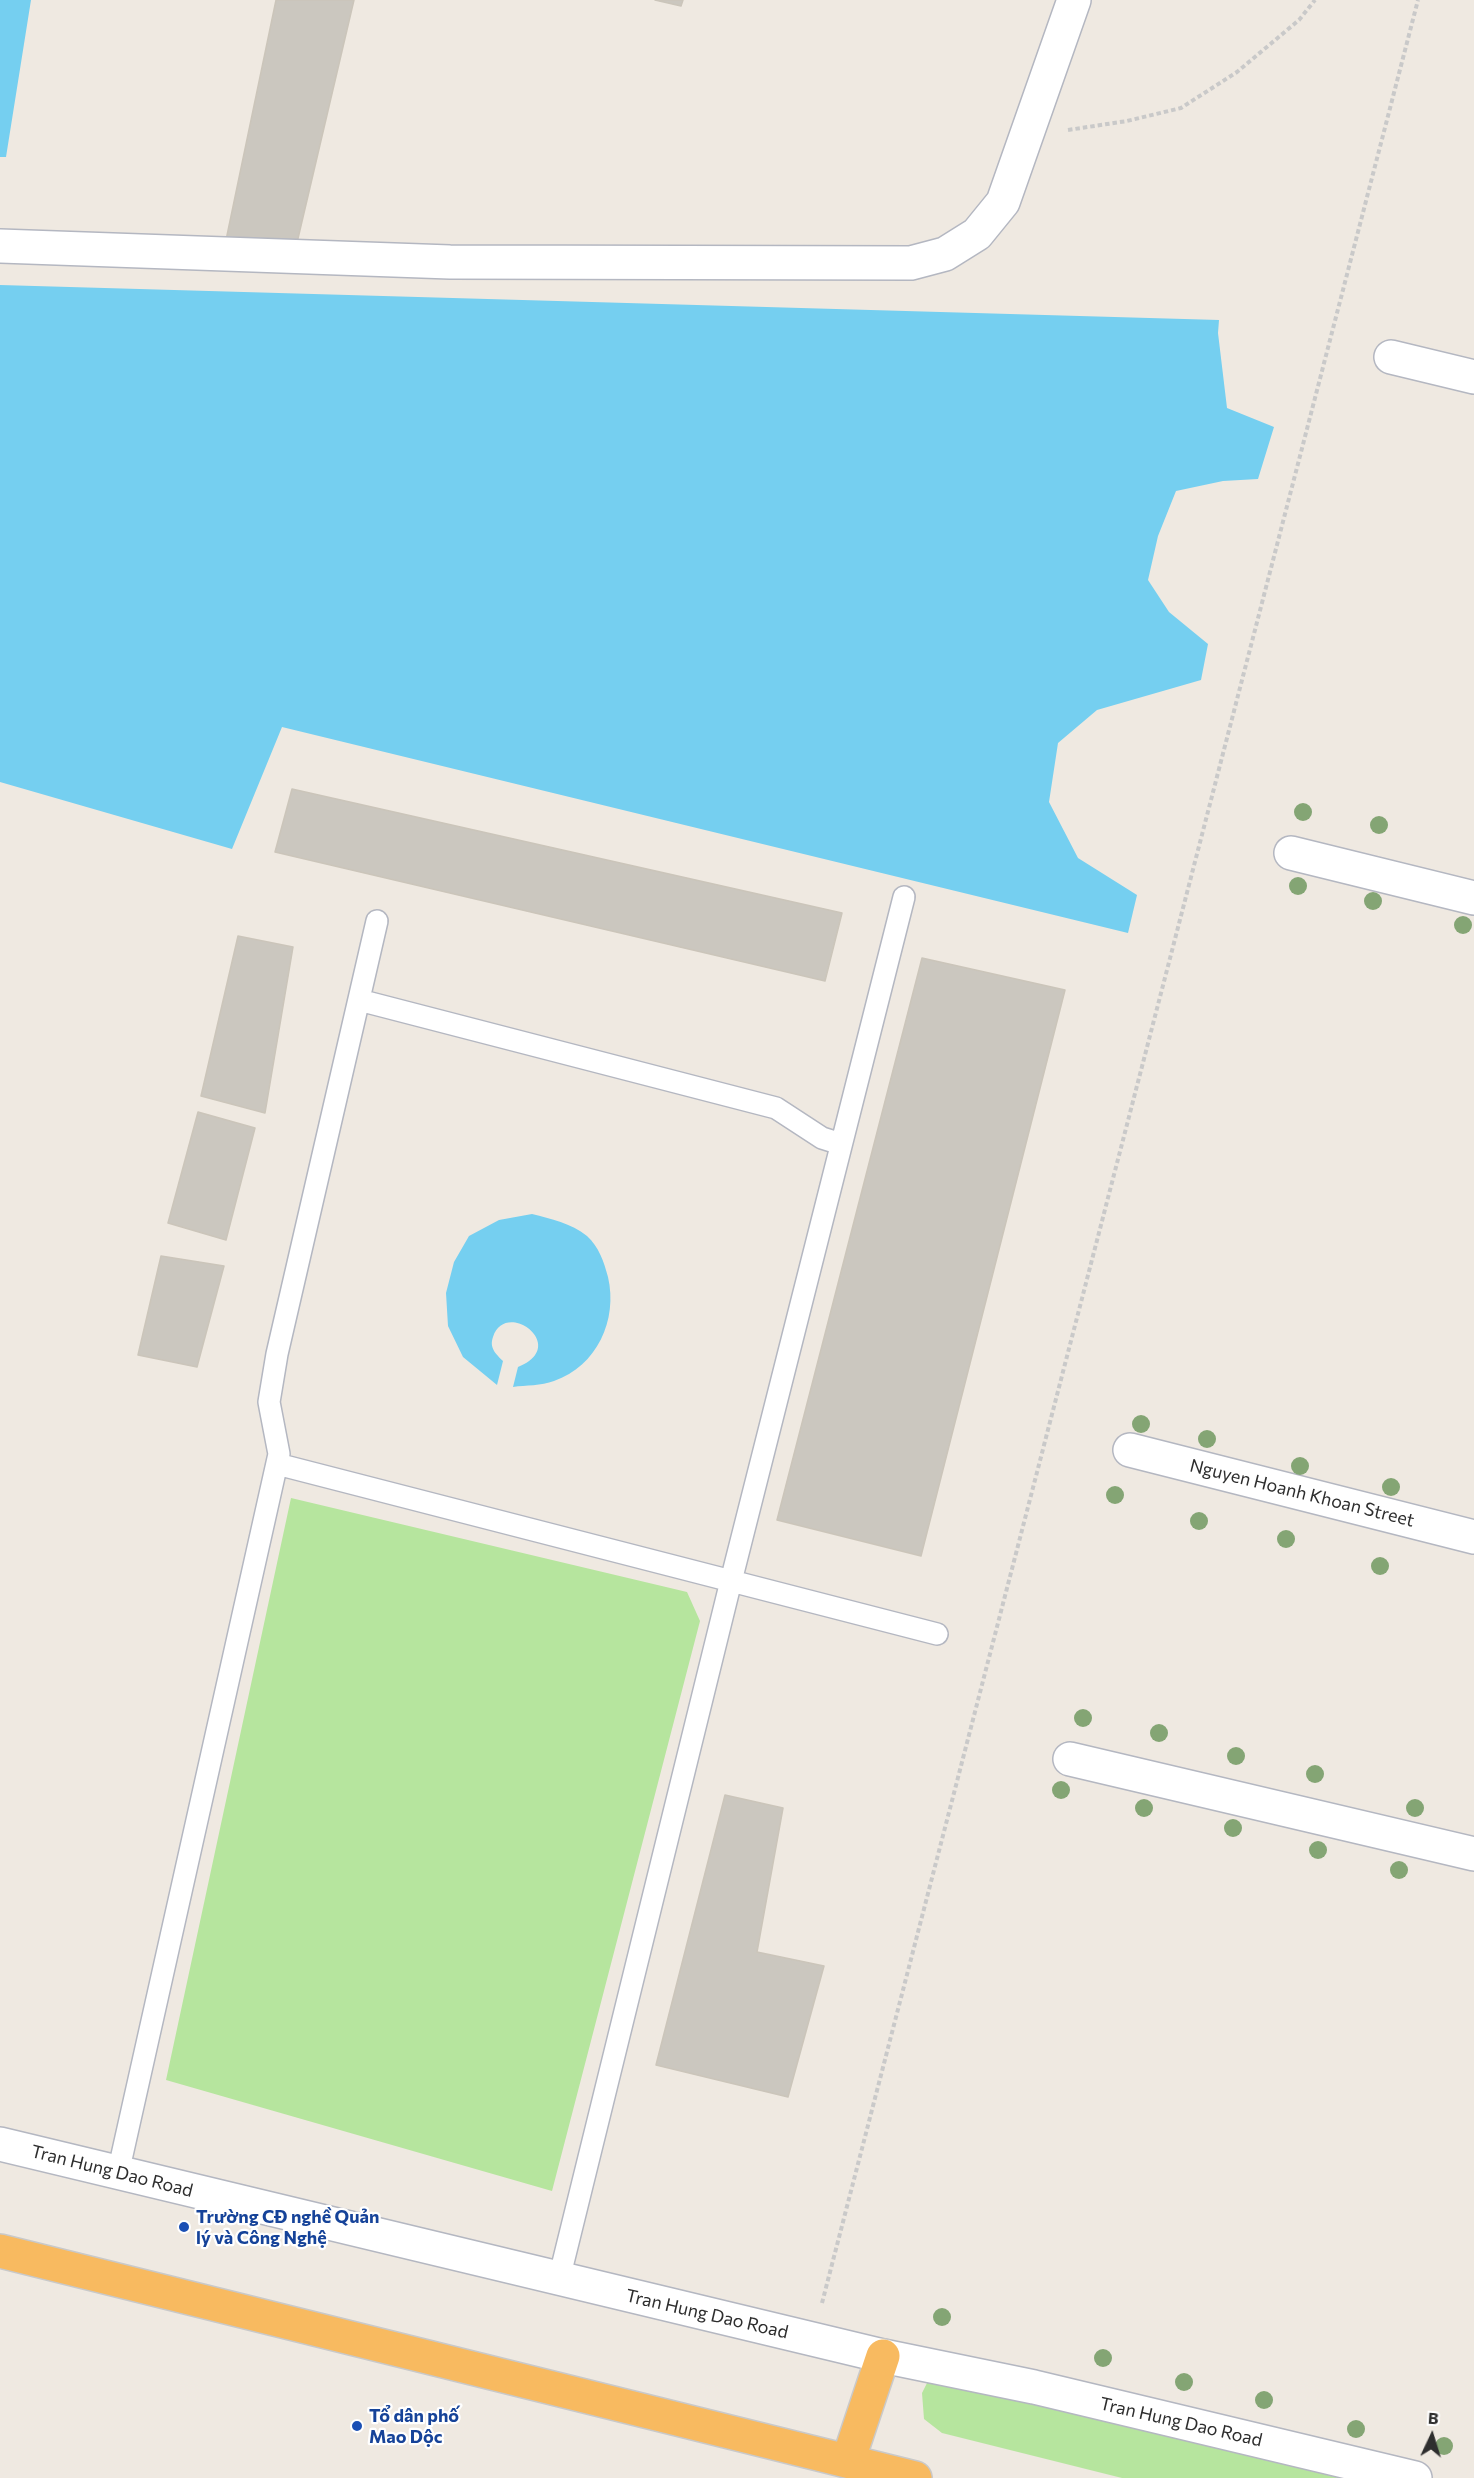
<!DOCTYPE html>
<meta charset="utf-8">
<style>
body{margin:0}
#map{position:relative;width:1474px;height:2478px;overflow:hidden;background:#efe9e1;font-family:Commissioner,sans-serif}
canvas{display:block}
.north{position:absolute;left:1402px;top:2406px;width:60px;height:60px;-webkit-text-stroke:4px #fff;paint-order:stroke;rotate:4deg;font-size:16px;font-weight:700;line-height:24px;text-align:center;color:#2e2e2e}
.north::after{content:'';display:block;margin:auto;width:21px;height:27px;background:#2e2e2e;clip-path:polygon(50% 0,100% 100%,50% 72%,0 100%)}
</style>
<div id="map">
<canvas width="1474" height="2478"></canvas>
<div class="north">B</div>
</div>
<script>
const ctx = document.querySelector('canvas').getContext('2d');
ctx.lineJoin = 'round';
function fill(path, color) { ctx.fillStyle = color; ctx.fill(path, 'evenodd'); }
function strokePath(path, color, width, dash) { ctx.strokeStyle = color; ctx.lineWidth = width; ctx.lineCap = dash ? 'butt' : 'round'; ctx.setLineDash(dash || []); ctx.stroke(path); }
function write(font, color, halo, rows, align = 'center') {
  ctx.font = font + ' Commissioner,sans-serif'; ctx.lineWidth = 4.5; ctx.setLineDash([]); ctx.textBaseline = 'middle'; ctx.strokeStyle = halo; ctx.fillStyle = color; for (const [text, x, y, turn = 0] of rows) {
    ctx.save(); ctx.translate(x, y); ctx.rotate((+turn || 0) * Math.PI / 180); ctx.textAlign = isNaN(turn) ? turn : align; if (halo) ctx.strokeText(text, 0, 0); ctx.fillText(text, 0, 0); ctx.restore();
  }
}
const green = new Path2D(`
 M291,1498L687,1592L700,1621L552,2191L166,2080Z
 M938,2380L977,2390L1340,2478H1122L942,2433L924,2419L922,2393L927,2383Z`);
const water = new Path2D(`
 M0,0H31L6,157H0Z
 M0,285L1219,320L1218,333L1227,408L1274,427L1258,479L1223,481L1176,491L1158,536L1148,580L1169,612L1208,644L1201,680L1097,710L1058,743L1049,802L1078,858L1137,895L1128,933L282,727L232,849L0,782Z
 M532,1214C551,1219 571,1223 587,1236C599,1247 604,1262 608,1277C618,1320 597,1366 554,1381C541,1386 526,1385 513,1387L518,1367C571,1346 505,1298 493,1337C489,1348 496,1354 503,1361L497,1385L463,1357L448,1326L446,1293L454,1262L469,1236L499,1220Z`);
const building = new Path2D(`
 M276,0H354L296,247L225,245Z
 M655,0H683L681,6Z
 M292,789L842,913L825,981L275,852Z
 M238,936L293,947L265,1113L201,1096Z
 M922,958L1065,990L921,1556L777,1520Z
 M198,1112L255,1128L226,1240L168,1223Z
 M161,1256L224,1266L197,1367L138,1355Z
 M725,1795L783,1808L757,1952L824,1966L788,2097L656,2065Z`);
const path = new Path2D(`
 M1068,130L1127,121L1181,108L1237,72L1299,20L1315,0
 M822,2303L1418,0`);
const service = new Path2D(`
 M359,1000L776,1108L822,1138L841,1144
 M277,1464L937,1634
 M118,2173L279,1454L269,1402L277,1354L377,921
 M559,2279L731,1581L904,897`);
const minor = new Path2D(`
 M0,246L450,262L911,263L945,254L977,234L1003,202L1074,0
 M1391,357L1474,377
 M1291,853L1474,898
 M1130,1450L1474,1537
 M1070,1759L1474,1854`);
const secondary = new Path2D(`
 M0,2144L883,2356L1034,2387L1415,2478`);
const trunk = new Path2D(`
 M0,2251L915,2478
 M848,2461L883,2356`);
const trees = [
 [1303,812],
 [1379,825],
 [1298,886],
 [1373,901],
 [1463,925],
 [1141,1424],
 [1207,1439],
 [1300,1466],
 [1391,1487],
 [1115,1495],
 [1199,1521],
 [1286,1539],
 [1380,1566],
 [1083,1718],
 [1159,1733],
 [1236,1756],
 [1315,1774],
 [1061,1790],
 [1144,1808],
 [1415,1808],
 [1233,1828],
 [1318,1850],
 [1399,1870],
 [942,2317],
 [1103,2358],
 [1184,2382],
 [1264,2400],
 [1356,2429],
 [1444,2446]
];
const markers = [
 [184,2227,6,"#1a4fb4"],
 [357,2426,6,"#1a4fb4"]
];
const streetNames = [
 ["Nguyen Hoanh Khoan Street",1302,1493,14],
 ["Tran Hung Dao Road",112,2171,14],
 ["Tran Hung Dao Road",707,2314,13],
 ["Tran Hung Dao Road",1181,2422,13]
];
const transitNames = [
 ["Trường CĐ nghề Quản",196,2217],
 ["lý và Công Nghệ",196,2238],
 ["Tổ dân phố",369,2416],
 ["Mao Dộc",369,2437]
];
fill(green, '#b6e59e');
fill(water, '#75cff0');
fill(building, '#cbc7bf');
strokePath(building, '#cbc5ba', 1.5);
strokePath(service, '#b4b7c1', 24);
strokePath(minor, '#b4b7c1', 36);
strokePath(secondary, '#b4b7c1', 36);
strokePath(trunk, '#c9c9c9', 36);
strokePath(path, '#c9c9c9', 4, [4.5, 3]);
strokePath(service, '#fff', 21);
strokePath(minor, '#fff', 33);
strokePath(secondary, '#fff', 33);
strokePath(trunk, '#f8ba60', 33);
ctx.fillStyle = '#84a574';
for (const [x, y] of trees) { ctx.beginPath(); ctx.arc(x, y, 9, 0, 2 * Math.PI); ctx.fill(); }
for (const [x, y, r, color] of markers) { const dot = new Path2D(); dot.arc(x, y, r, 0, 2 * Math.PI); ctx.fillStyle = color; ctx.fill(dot); strokePath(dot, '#fff', 2); }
write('18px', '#2e2e2e', '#fff', streetNames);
write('bold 18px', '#164399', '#fff', transitNames, 'left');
</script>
